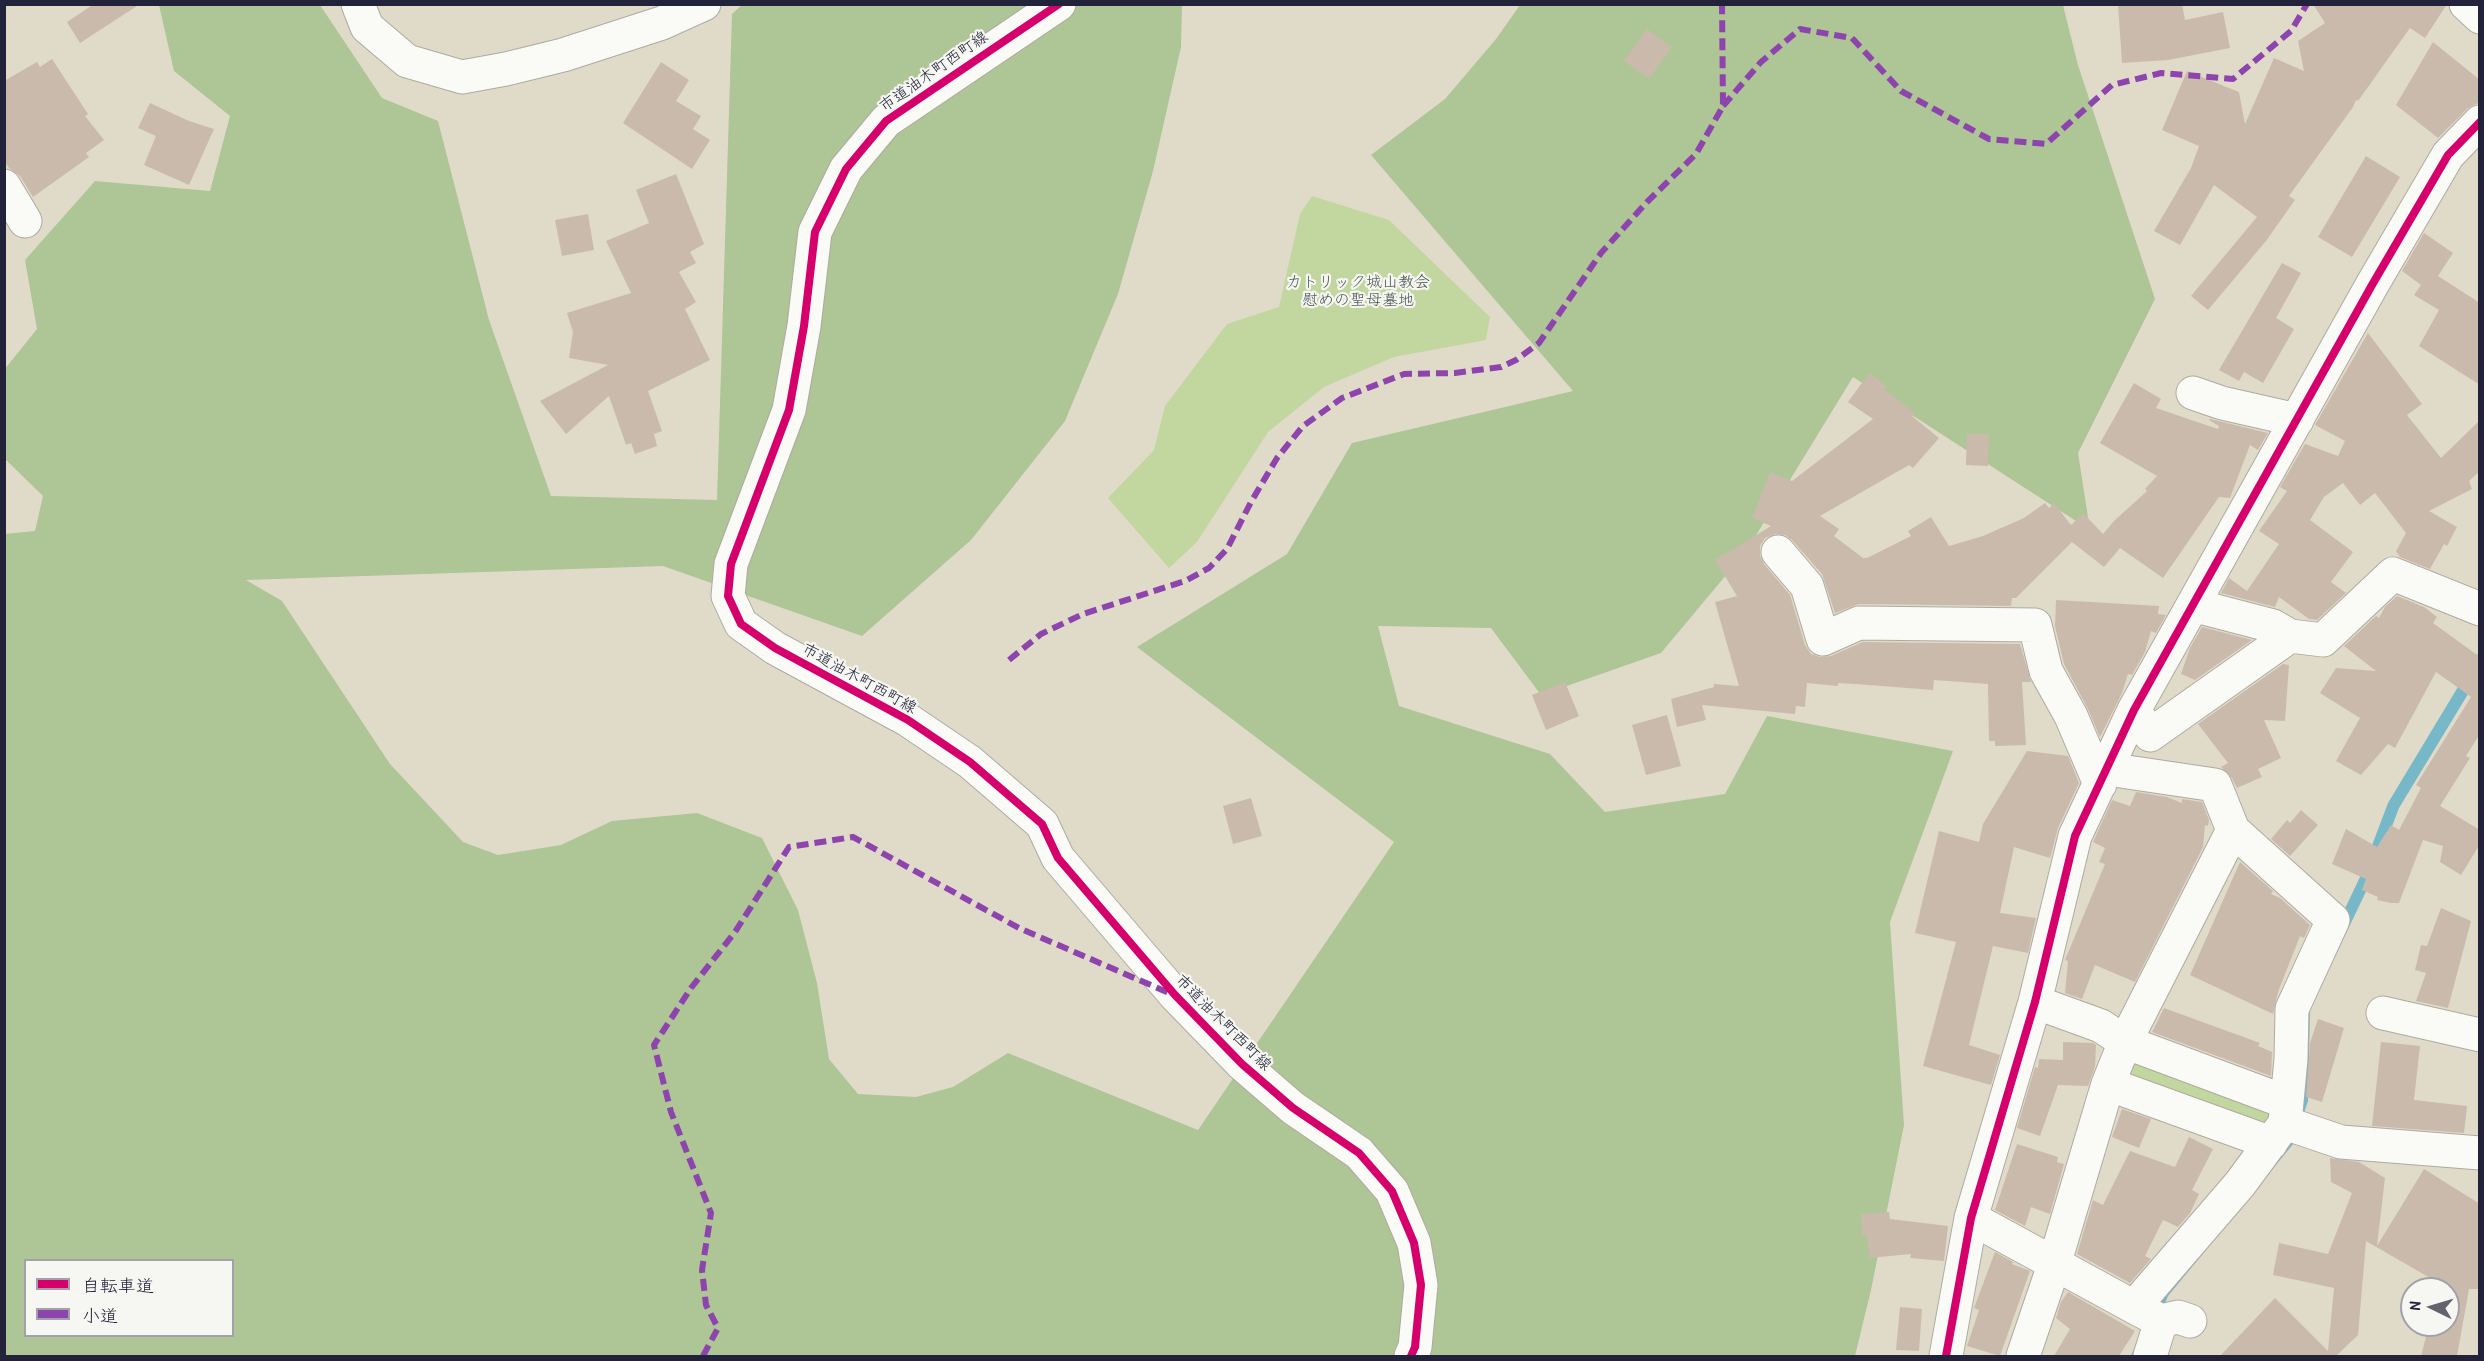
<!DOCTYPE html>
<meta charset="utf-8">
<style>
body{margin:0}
#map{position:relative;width:2484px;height:1361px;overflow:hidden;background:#e0dbc9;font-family:"Patrick Hand","Klee One",sans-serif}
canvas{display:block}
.frame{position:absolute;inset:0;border:6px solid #22223b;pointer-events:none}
.legend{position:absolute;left:24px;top:1259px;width:210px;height:78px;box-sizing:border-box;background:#f6f6f2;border:2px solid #a1a1a9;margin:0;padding:8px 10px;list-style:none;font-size:18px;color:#22223b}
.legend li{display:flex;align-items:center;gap:12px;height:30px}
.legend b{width:30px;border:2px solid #a1a1a9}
.north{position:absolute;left:2400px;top:1277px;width:60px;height:60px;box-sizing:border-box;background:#f6f6f2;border:2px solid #a1a1a9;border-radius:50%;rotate:275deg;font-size:16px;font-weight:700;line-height:24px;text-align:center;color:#22223b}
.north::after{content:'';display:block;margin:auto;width:21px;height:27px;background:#64636d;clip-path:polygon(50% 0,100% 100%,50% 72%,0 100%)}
</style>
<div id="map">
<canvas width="2484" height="1361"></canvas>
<div class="frame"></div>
<ul class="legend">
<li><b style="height:8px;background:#d6006c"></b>自転車道</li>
<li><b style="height:8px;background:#8e44ad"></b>小道</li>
</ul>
<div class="north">N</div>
</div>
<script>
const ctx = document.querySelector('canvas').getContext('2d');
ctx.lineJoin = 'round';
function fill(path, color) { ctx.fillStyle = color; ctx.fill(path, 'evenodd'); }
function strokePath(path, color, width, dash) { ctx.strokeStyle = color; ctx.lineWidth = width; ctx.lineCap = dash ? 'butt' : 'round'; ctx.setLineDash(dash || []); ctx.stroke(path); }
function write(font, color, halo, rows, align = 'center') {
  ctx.font = font + ' "Patrick Hand","Klee One",sans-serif'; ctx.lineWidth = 4.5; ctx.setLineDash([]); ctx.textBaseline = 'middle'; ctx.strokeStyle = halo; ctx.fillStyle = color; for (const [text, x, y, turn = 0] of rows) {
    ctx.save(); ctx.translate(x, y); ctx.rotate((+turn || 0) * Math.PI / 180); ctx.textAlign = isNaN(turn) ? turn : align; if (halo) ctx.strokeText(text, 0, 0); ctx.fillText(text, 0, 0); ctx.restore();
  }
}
const green = new Path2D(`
 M1312,196L1389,220L1490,317L1486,340L1394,357L1324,387L1268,432L1197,542L1169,568L1108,498L1154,450L1165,406L1227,324L1279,307L1300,214Z
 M2134,1054L2277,1110L2266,1130L2124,1079Z`);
const forest = new Path2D(`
 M743,4L1182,5L1181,47L1153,171L1118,294L1065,421L971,540L862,636L663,566L246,580L282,601L390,764L463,842L498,855L561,845L612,821L697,813L762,838L798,910L817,983L829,1059L858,1094L916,1097L953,1087L1008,1053L1198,1130L1394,842L1137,647L1287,554L1352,443L1573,391L1371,155L1445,99L1496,39L1520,5H2063L2078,65L2155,299L2078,453L2090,530L1853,377L1747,550L1661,653L1541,695L1491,628L1378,626L1399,706L1550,754L1605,812L1725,794L1767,716L1953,751L1890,922L1904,1125L1871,1290L1855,1356H5L4,534L35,531L43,496L6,460L4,370L37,329L25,260L95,181L210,191L230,116L174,71L159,5H320L382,98L438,121L489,320L551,496L717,500L732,14ZM26,1260H232V1336H26Z`);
const water = new Path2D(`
 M2479,652V676L2399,808L2371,881L2310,1009L2308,1101L2294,1143L2168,1296L2144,1356H2131L2158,1290L2283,1136L2298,1007L2360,877L2388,803Z`);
const building = new Path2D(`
 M94,4H140L80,43L67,22Z
 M2118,4H2182L2185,20L2223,12L2230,48L2168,60L2122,63Z
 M2313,4H2447L2425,38L2410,28L2358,101L2356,100L2353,107L2289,196L2295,200L2266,241L2208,310L2191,296L2257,217L2214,185L2180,245L2154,231L2191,168L2199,146L2162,130L2187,71L2239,92L2245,124L2274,58L2304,71L2298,41L2325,23Z
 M1647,29L1672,47L1649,79L1624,61Z
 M2433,42L2480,80V102L2467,109L2438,138L2396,105Z
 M52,59L88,114L85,116L104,140L86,153L89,157L33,197L20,176L9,168L4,161V81L37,62L40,67Z
 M661,62L689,80L676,101L701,116L693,129L710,140L692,169L623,123Z
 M150,103L189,121L214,129L189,185L144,165L156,136L138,128Z
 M2366,156L2400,177L2352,257L2318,237Z
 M676,174L704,244L690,252L696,263L679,272L696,302L685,309L710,360L648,391L662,431L654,434L657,446L635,454L631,443L626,445L609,396L566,434L540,401L608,365L569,358L573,332L567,313L631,293L606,241L649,223L636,190Z
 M588,214L594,250L562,256L555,220Z
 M2424,233L2453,253L2438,276L2480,303V385L2419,346L2439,310L2414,295L2421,285L2402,271Z
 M2282,263L2301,273L2276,318L2294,329L2263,383L2244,372L2239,381L2219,370Z
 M2368,333L2422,404L2407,415L2441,458L2480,420V471L2469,481L2472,489L2429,511L2457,527L2447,546L2444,544L2430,569L2400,557L2396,551L2406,533L2375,493L2360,505L2343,483L2324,497L2310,520L2353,552L2331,582L2346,593L2317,620L2309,619L2279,597L2275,607L2221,593L2229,578L2247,591L2279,544L2259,531L2287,491L2280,487L2305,444L2338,456L2345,441L2315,425Z
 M1869,373L1886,386L1884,389L1915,413L1912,416L1939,438L1913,468L1909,465L1820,516L1839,529L1834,536L1863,558H1867L1911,536L1908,531L1931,517L1949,546L1983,536L2024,518L2045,503L2049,508L2054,503L2071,525L2083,513L2103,534L2114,521L2147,491L2145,489L2157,476L2100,443L2134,383L2161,399L2156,408L2218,429L2219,426L2209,420L2210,419L2268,433L2258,450L2250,445L2230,498L2219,497L2163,578L2120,548L2104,567L2072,542L2016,598H2012L2011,606L1859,604L1835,613L1822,574L1792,540L1785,535L1775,534L1765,538L1760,546V556L1764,564L1790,595L1805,645L1811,654L1820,657L1831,656L1863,642L2020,644L2031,682H2022L2026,745L1995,746V741H1989L1988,684L1934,680L1933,690L1856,684L1838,683V686L1807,683L1805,707L1796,706L1795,714L1702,705L1706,720L1677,727L1671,699L1714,687V684L1739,686L1715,602L1737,596L1715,560L1771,526L1752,518L1770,472L1792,481L1873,419L1848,402Z
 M1967,434H1989L1988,466L1966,465Z
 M2397,596L2424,607L2437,617L2433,623L2480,657V734L2466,756L2470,758L2440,806L2480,830V844L2461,875L2440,862L2443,846L2423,840L2399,903H2391L2377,900L2378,897L2362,890L2366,879L2332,864L2346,829L2377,847L2391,825L2399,830L2421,788L2416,785L2471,697L2436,672L2395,748L2388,744L2361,775L2336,761L2360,718L2320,693L2336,668L2376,671L2344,646L2376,616L2379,618L2385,607Z
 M2056,600L2159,606L2158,614L2166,615L2156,633L2151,631L2145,652L2132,675L2128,674L2122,693L2100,737L2087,707L2064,664L2055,626Z
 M2202,627L2252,640L2195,680L2181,674L2190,648Z
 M2283,664L2289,665L2285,721L2264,720L2281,758L2258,769L2262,777L2237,788L2232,778L2221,767L2228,763L2198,724Z
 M1565,682L1579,716L1546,730L1532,695Z
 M1667,715L1681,766L1646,775L1632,725Z
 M2027,751L2068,756L2079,783L2058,828L2050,858L2014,847L2000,913L2036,918L2028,953L1993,946L1969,1045L2000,1055L1991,1085L1923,1066L1956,942L1915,933L1939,831L1979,842L1983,824Z
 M2136,792L2167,797L2182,803V799L2202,802L2209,820L2208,826L2205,825L2203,847L2135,982L2095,965L2082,999L2065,993L2068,961L2065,960L2105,864L2099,862L2105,848L2093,842L2112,800L2130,806Z
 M1251,798L1262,836L1233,844L1223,806Z
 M2301,810L2318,825L2290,856L2271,839L2287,820L2290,823Z
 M2240,862L2273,891L2271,894L2280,898L2310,925L2304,938L2300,936L2278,992L2273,1014L2190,975Z
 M2441,908L2471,921L2448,1008L2416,1001L2426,973L2415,970L2421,945L2427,946Z
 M2164,1008L2260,1043L2258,1046L2272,1052L2271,1076L2152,1032Z
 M2318,1019L2344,1028L2322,1102L2306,1097L2310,1043Z
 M2063,1042L2093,1043L2096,1045L2095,1067L2088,1086L2058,1085L2040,1136L2017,1128L2035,1067L2038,1068L2039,1059L2063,1060Z
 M2381,1042L2420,1046L2414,1100L2467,1106L2464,1133L2372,1126Z
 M2122,1109L2151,1119L2139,1148L2112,1137Z
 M2189,1137L2213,1149L2192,1190L2199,1194L2190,1213L2178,1227L2163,1220L2145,1256L2151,1259L2130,1283L2077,1254L2093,1200L2103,1205L2130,1151L2175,1167Z
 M2017,1144L2058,1157L2057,1162L2064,1164L2050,1214L2031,1207L2025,1226L1995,1210Z
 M2330,1158L2359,1162L2385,1178L2377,1246L2424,1169L2480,1204V1289H2469L2457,1356H2421L2429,1325H2448V1289H2428L2430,1278L2366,1241L2358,1335L2336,1356H2220L2275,1298L2328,1351L2334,1288L2273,1275L2279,1243L2328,1254L2352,1193L2331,1182Z
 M1889,1212L1890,1219L1948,1226L1944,1261L1910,1258L1911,1254L1869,1258L1867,1235H1862L1861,1214Z
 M1995,1252L2013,1262L2012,1264L2030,1271L2000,1356L1967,1346L1979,1310L1974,1308Z
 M2068,1292L2135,1331L2119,1356H2054L2070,1329L2056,1318L2061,1302Z
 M1900,1307L1922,1309L1919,1351L1896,1350Z`);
const minor = new Path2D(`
 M358,4L367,27L407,61L462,77L506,69L563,55L662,23L704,4
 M1059,4L886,121L846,169L815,232L804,326L789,410L731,564L728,596L741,624L775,648L908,720L970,762L1042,824L1058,858L1175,995L1242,1064L1293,1108L1359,1153L1392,1191L1414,1243L1421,1285L1415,1347L1411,1356
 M2466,4L2480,17
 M4,186L25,221
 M2193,393L2222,403L2297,420
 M1778,552L1807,586L1823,639L1859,623L2035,625L2046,671L2071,716L2100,784
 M2194,603L2204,608L2273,626L2290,636
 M2134,710L2150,735L2290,636L2323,640L2393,574L2480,609
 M2035,1002L2101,1026L2125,1042L2286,1102
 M2383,1013L2480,1035
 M2108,1084L2271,1143
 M2285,1123L2341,1142L2480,1153
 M1971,1218L2134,1307L2240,1184L2285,1123L2291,1059L2292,1009L2333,920L2233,830L2215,785L2107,769
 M2134,1307L2161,1321L2178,1317L2190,1321
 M1946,1356L1971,1218L2035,1002L2075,836L2134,710L2372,285L2448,155L2480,122
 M2023,1356L2054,1265L2108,1084L2125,1042L2233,830
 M2150,1356L2161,1321`);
const quiet = new Path2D(`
 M1723,106L1761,62L1800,29L1852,38L1901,91L1989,139L2046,144L2112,85L2161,73L2233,79L2291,31L2307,4
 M1009,660L1041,634L1083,614L1185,581L1209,568L1227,549L1251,502L1277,458L1303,426L1342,398L1404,374L1455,373L1501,367L1516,360L1539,343L1601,253L1647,202L1696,154L1723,106L1722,4
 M703,1356L718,1328L706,1305L702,1270L711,1213L671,1112L654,1045L691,988L735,932L789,847L853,837L1019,928L1169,993`);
const cycleway = new Path2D(`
 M1059,4L886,121L846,169L815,232L804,326L789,410L731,564L728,596L741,624L775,648L908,720L970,762L1042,824L1058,858L1175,995L1242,1064L1293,1108L1359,1153L1392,1191L1414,1243L1421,1285L1415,1347L1411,1356
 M1946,1356L1971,1218L2035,1002L2075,836L2134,710L2372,285L2448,155L2480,122`);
const streetNames = [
 ["市道油木町西町線",934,72,-35],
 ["市道油木町西町線",859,679,29],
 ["市道油木町西町線",1223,1023,45]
];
const parkNames = [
 ["カトリック城山教会",1358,283],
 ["慰めの聖母墓地",1358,301]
];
fill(green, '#c2d69f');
fill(forest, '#aec596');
fill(water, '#76b7c8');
fill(building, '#cabaac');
strokePath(minor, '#adaaa1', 35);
strokePath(minor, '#fafaf7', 33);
strokePath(quiet, '#8e44ad', 6, [12, 6]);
strokePath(cycleway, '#d6006c', 8);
write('16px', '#22223b', '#f6f6f2', streetNames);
write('16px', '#4a574e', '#f6f6f2', parkNames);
</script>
